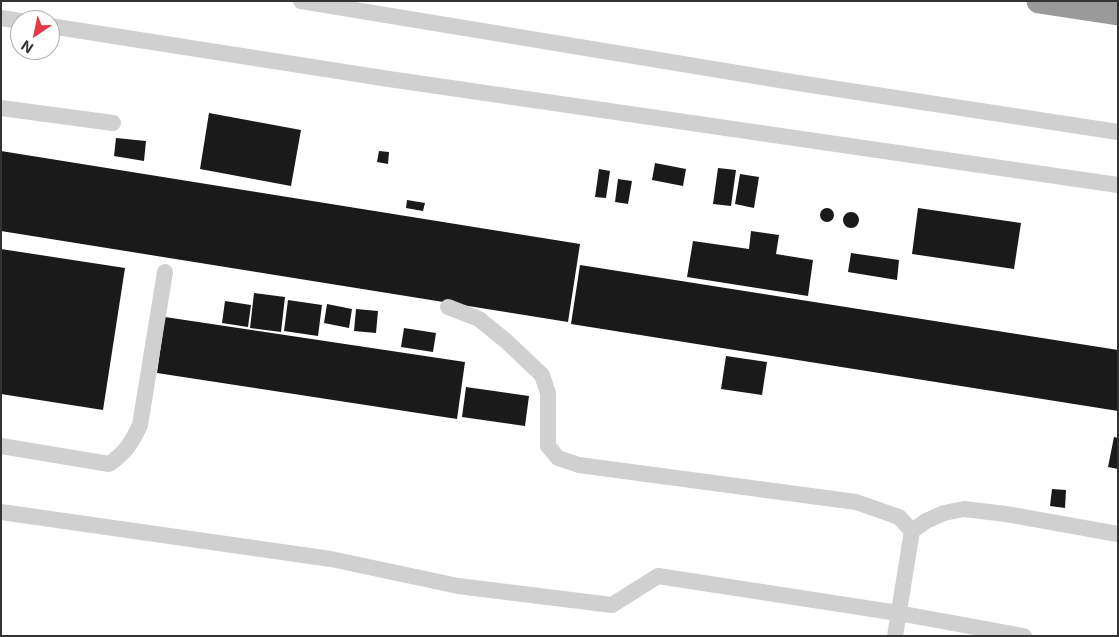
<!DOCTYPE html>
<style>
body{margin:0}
#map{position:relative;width:1119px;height:637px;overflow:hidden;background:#fff;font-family:Inter,sans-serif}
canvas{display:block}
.frame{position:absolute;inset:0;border:2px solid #333;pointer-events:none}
.north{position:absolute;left:10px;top:10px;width:50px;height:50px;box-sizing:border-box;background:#fff;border:1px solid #adadad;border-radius:50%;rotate:214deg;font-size:14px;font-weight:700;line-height:20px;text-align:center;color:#333}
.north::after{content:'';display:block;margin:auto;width:18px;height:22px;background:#e63946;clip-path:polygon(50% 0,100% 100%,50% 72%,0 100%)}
</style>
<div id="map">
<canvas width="1119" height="637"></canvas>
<div class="frame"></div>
<div class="north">N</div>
</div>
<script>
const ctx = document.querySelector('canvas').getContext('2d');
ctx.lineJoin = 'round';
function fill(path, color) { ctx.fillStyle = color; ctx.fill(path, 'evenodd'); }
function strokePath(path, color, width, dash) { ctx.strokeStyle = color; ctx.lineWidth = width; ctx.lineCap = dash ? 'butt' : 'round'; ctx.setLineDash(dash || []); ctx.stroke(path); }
const building = new Path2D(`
 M209,113L301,130L291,186L200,169Z
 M116,138L146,141L144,161L114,156Z
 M1,151L580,244L568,322L1,231Z
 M379,151L389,152L388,164L377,162Z
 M655,163L686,169L683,186L652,180Z
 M718,168L736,170L731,206L713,204Z
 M599,169L610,171L606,198L595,197Z
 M740,174L759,177L754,208L735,204Z
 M618,179L632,181L628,204L615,202Z
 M407,200L425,203L423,211L406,208Z
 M820 215a7 7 0 1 1 14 0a7 7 0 1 1-14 0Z
 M918,208L1021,223L1014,269L912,254Z
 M843 220a8 8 0 1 1 16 0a8 8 0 1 1-16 0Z
 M751,231L779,235L776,254L813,260L808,296L687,277L693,241L749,249Z
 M1,249L125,268L103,410L1,394Z
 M851,253L899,260L897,280L848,272Z
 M580,265L1118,350V411L571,324Z
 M254,293L285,297L281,332L250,328Z
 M288,300L322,305L318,336L284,331Z
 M225,301L251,305L248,327L222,323Z
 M327,304L352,309L349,328L324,323Z
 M356,309L378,311L376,333L354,331Z
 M165,317L465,362L457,419L157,373Z
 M404,328L436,333L433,352L401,347Z
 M726,356L767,362L762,395L721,389Z
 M466,387L529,396L525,426L462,417Z
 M1114,437L1118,438V469L1108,467Z
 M1052,489L1066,490L1065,508L1050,506Z`);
const minor = new Path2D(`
 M301,1L798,83L1118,132
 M1,18L20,21
 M50,26L389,79L1118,185
 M1,108L113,123
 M448,307L479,319L506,341L542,375L548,393V446L558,458L579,465L856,502L899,517L912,531
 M1,446L109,464C126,452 131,444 140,425L165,272
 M1,512L331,559L458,586L612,605L658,576L898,613L1024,636
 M895,636L912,531L926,521L944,513L964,509L1006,514L1118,534`);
const highway = new Path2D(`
 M1039,1L1118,13`);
fill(building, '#1a1a1a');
strokePath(minor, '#d0d0d0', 16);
strokePath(highway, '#9a9a9a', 25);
</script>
